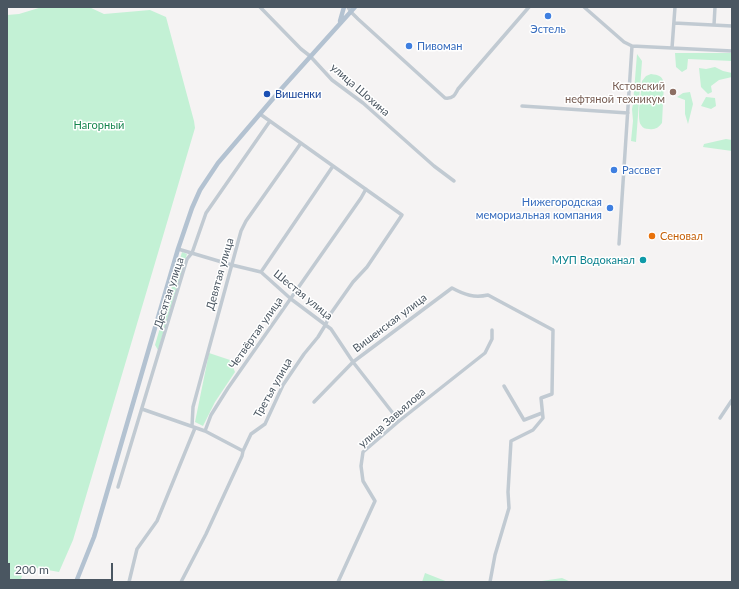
<!DOCTYPE html>
<meta charset="utf-8">
<style>
body{margin:0}
#map{position:relative;width:739px;height:589px;overflow:hidden;background:#f5f3f3;font-family:Lato,sans-serif}
canvas{display:block}
.frame{position:absolute;inset:0;border:8px solid #4a5661;pointer-events:none}
.scale{position:absolute;left:8px;top:563px;width:105px;height:18px;box-sizing:border-box;border:2px solid #4a5661;border-top:0;padding-left:5px;font-size:12px;line-height:14px;white-space:nowrap;color:#4a5661;-webkit-text-stroke:3px #fff;paint-order:stroke}
</style>
<div id="map">
<canvas width="739" height="589"></canvas>
<div class="frame"></div>
<div class="scale">200 m</div>
</div>
<script>
const ctx = document.querySelector('canvas').getContext('2d');
ctx.lineJoin = 'round';
function fill(path, color) { ctx.fillStyle = color; ctx.fill(path, 'evenodd'); }
function strokePath(path, color, width, dash) { ctx.strokeStyle = color; ctx.lineWidth = width; ctx.lineCap = dash ? 'butt' : 'round'; ctx.setLineDash(dash || []); ctx.stroke(path); }
function write(font, color, halo, rows, align = 'center') {
  ctx.font = font + ' Lato,sans-serif'; ctx.lineWidth = 3; ctx.setLineDash([]); ctx.textBaseline = 'middle'; ctx.strokeStyle = halo; ctx.fillStyle = color; for (const [text, x, y, turn = 0] of rows) {
    ctx.save(); ctx.translate(x, y); ctx.rotate((+turn || 0) * Math.PI / 180); ctx.textAlign = isNaN(turn) ? turn : align; if (halo) ctx.strokeText(text, 0, 0); ctx.fillText(text, 0, 0); ctx.restore();
  }
}
const green = new Path2D(`
 M42,7H89L104,14L150,10L166,17L194,121L195,128L73,540L59,572L31,567L24,570L20,582H7V15L19,14Z
 M675,53H732V61L688,59L687,69L682,72L676,67Z
 M637,54L642,61L636,142L631,141L633,121L632,109L633,104Z
 M715,67L723,71L732,73V77L719,80L711,86L712,92L708,94L701,87L699,68L706,69Z
 M651,74C659,75 662,76 664,83L662,123C658,128 655,130 649,129C645,129 643,128 641,125C636,118 642,90 642,81L646,76Z
 M690,92L693,104L688,124L685,114V100L677,97L683,93Z
 M706,97L715,98L716,106L711,109L701,106Z
 M726,139L732,140V151L703,147L704,144Z
 M182,252L187,254L158,350L155,345Z
 M209,353L230,360L235,372L215,402L203,426L195,422Z
 M425,573L448,582H422Z
 M562,578L571,582H535Z`);
const minor = new Path2D(`
 M260,7L301,49L310,56L332,80L363,103L434,166L454,181
 M348,7L351,12L358,19L445,98C453,99 455,95 458,89L529,7
 M584,7L624,42L632,46L732,51
 M674,23L732,26
 M714,25L715,7
 M672,48L675,7
 M522,106L628,113
 M619,244L632,46
 M178,249L232,265L261,272L291,299L331,329L353,362L399,421
 M261,272L333,166
 M504,386L524,420L542,413
 M314,402L353,362L452,288C465,295 474,298 488,295L553,330L552,394L541,398L543,418L533,430L511,441L508,492L509,508L495,555L490,582
 M142,409L205,431L243,451
 M720,418L732,400
 M192,426L193,407L241,231L246,221L301,143
 M205,431L211,415L228,388L361,198L366,189
 M118,487L187,259L192,253L206,213L270,121
 M129,582L137,549L157,521L195,428
 M181,582L206,534L242,456L243,451L251,434L265,424L283,385L304,354L318,337L326,324L329,316L353,282L367,267L402,215L260,114
 M338,582L375,501L363,481L361,466L363,452L399,421L485,353L492,339V330`);
const major = new Path2D(`
 M340,21L344,7
 M76,582L94,537L178,249L192,208L200,190L218,163L283,87L355,7`);
const markers = [
 [548,16,4,"#3f7fe0"],
 [409,46,4,"#3f7fe0"],
 [673,92,4,"#8d6e63"],
 [267,94,4,"#1a4fb4"],
 [614,170,4,"#3f7fe0"],
 [610,208,4,"#3f7fe0"],
 [652,236,4,"#e8710a"],
 [643,260,4,"#0f9aa8"]
];
const shopNames = [
 ["Эстель",548,29,"center"],
 ["Пивоман",417,46],
 ["Рассвет",622,170],
 ["Нижегородская",602,202,"right"],
 ["мемориальная компания",602,215,"right"]
];
const educationNames = [
 ["Кстовский",665,86],
 ["нефтяной техникум",665,99]
];
const streetNames = [
 ["улица Шохина",360,90,41],
 ["Девятая улица",220,274,-74],
 ["Десятая улица",169,293,-72],
 ["Шестая улица",303,295,39],
 ["Вишенская улица",390,323,-37],
 ["Четвёртая улица",256,333,-55],
 ["Третья улица",273,388,-61],
 ["улица Завьялова",392,418,-41]
];
const transitNames = [
 ["Вишенки",275,94]
];
const parkNames = [
 ["Нагорный",99,125]
];
const foodNames = [
 ["Сеновал",660,236]
];
const cultureNames = [
 ["МУП Водоканал",635,260]
];
fill(green, '#c3f1d5');
strokePath(minor, '#c1cad2', 3.5);
strokePath(major, '#b3c2d1', 4.5);
for (const [x, y, r, color] of markers) { const dot = new Path2D(); dot.arc(x, y, r, 0, 2 * Math.PI); ctx.fillStyle = color; ctx.fill(dot); strokePath(dot, '#fff', 1.5); }
write('11px', '#366cbe', '#fff', shopNames, 'left');
write('11px', '#785e54', '#fff', educationNames, 'right');
write('11px', '#4a5661', '#fff', streetNames);
write('11px', '#164399', '#fff', transitNames, 'left');
write('11px', '#17864f', '#fff', parkNames);
write('11px', '#c56008', '#fff', foodNames, 'left');
write('11px', '#0d838f', '#fff', cultureNames, 'right');
</script>
